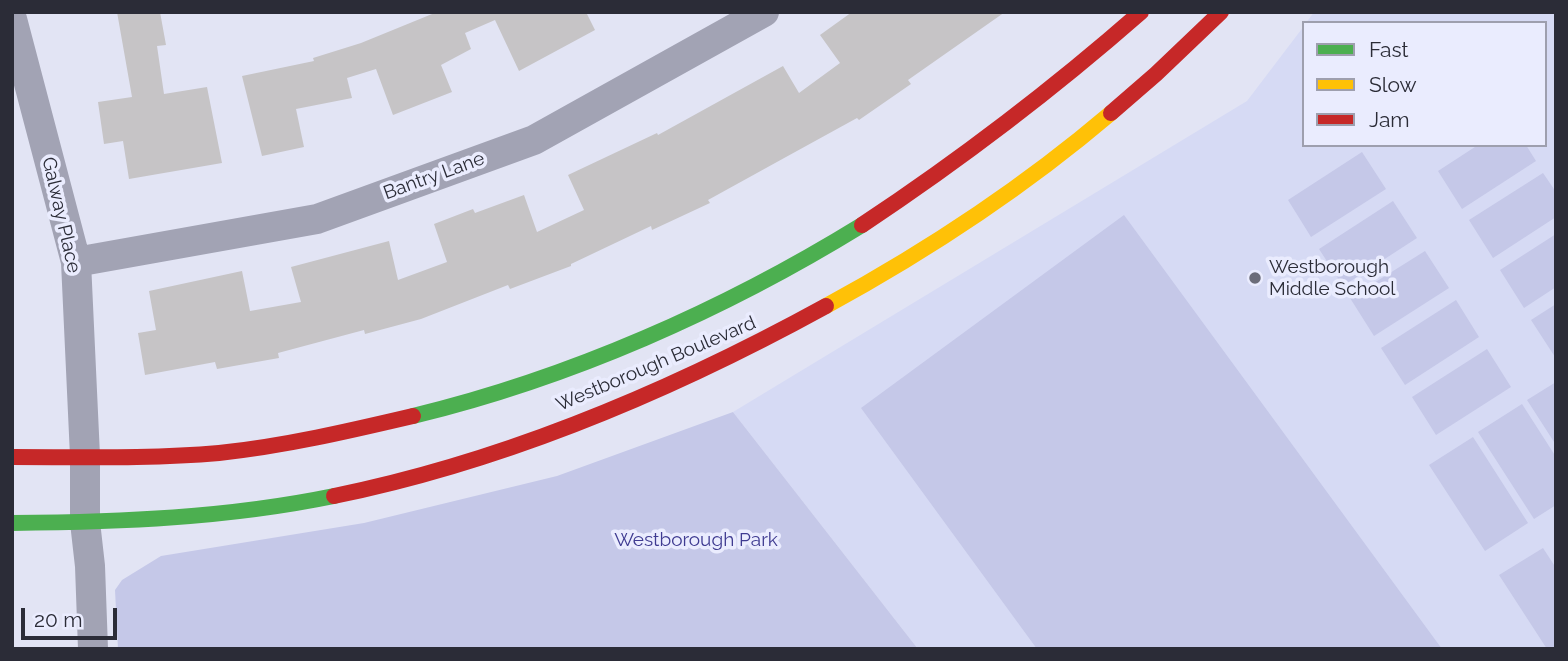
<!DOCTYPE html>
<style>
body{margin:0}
#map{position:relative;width:1568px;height:661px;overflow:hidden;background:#e2e4f4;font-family:Raleway,sans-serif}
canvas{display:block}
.frame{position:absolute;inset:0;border:14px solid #2b2c37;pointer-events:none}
.legend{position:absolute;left:1302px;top:21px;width:245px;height:126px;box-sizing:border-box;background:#eaecfe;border:2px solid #9e9fae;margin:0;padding:9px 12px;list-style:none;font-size:21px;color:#2b2c37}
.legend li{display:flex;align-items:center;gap:14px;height:35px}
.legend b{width:35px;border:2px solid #9e9fae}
.scale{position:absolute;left:21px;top:608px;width:96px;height:32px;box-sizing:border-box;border:4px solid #2b2c37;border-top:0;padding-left:9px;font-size:21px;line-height:24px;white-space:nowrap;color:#2b2c37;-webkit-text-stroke:5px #eaecfe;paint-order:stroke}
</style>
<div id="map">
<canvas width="1568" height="661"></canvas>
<div class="frame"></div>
<ul class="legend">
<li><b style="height:9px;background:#4caf50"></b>Fast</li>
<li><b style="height:9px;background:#ffc107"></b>Slow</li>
<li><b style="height:9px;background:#c62828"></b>Jam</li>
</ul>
<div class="scale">20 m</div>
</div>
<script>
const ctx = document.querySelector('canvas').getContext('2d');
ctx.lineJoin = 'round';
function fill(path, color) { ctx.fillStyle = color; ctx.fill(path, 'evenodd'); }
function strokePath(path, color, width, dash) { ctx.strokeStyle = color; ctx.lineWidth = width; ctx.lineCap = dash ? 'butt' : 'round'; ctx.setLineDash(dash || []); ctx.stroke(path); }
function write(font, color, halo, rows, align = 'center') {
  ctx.font = font + ' Raleway,sans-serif'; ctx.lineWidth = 7; ctx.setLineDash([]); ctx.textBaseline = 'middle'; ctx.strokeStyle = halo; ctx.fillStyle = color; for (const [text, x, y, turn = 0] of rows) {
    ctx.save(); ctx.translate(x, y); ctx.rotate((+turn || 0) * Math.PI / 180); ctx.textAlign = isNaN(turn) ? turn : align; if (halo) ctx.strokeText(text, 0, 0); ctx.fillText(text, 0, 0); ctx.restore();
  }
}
const built = new Path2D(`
 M1314,12H1556V649H918L733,412L1247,101L1304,26V145H1545V23H1306Z`);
const green = new Path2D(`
 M1478,145H1526L1536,161L1462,209L1438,171Z
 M1362,152L1386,189L1311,237L1288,200Z
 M1543,173L1556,192V217L1493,258L1469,220Z
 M1393,201L1417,238L1343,286L1319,249Z
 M1124,215L1442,649H1037L861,408Z
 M1556,234V287L1524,308L1500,270Z
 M1425,251L1449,288L1374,336L1350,298Z
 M1456,300L1479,337L1405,385L1381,348Z
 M1556,304V356L1555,357L1531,320Z
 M1487,349L1511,387L1436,435L1412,397Z
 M1556,382V445L1527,400Z
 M1522,404L1556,457V505L1534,519L1478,432Z
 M733,412L918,649H118L115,590L122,580L161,556L364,523L557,476Z
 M1473,437L1528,523L1485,551L1429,465Z
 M1543,548L1556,568V649H1547L1499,575Z`);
const building = new Path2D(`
 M117,12H160L166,45L157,46L164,94L207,87L222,163L129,179L123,141L104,144L98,102L132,97Z
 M437,12H586L595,30L519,71L495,20L465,33L471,49L441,65L452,92L393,115L376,69L347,78L352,98L296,109L304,147L262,156L242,76L314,61L313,58L361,43Z
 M852,12H1005L908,80L911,84L859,120L857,118L786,157L708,200L710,203L652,230L651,226L571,264V266L510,289L508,285L421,319L365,334L364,330L278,353L279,358L217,369L215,362L145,375L138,333L156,330L149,291L242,271L250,311L301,302L291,267L389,241L398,280L447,262L434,224L473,209L475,213L524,195L537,232L584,210L568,175L657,133L658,135L783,66L799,93L840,63L820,35Z`);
const street = new Path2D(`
 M12,19L76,262L85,456V522L90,566L93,649
 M76,262L317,219L534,140L764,12`);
const fast = new Path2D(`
 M413,416C570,378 724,310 862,225
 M12,523C120,522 227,518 334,496`);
const slow = new Path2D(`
 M826,306C927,251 1024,187 1111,113`);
const jam = new Path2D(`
 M1111,113L1156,74L1221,12
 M862,225C960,160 1052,90 1141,12
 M12,457C81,457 151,459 219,453C285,446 349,431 413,416
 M334,496C506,461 673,390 826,306`);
const markers = [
 [1255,278,7,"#6b6c79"]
];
const streetNames = [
 ["Bantry Lane",434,176,-20],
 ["Galway Place",61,215,77],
 ["Westborough Boulevard",656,364,-23]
];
const poiNames = [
 ["Westborough",1269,267],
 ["Middle School",1269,289]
];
const parkNames = [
 ["Westborough Park",696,540]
];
fill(built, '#d6daf4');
fill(green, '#c5c8e8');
fill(building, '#c6c4c6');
strokePath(street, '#a2a3b4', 30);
strokePath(fast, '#4caf50', 16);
strokePath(slow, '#ffc107', 16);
strokePath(jam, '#c62828', 16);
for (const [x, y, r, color] of markers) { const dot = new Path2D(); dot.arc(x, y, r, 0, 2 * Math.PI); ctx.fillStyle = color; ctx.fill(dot); strokePath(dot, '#eaecfe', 2.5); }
write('19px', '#2b2c37', '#eaecfe', streetNames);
write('19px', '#2b2c37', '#eaecfe', poiNames, 'left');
write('19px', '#3f3b91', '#eaecfe', parkNames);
</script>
